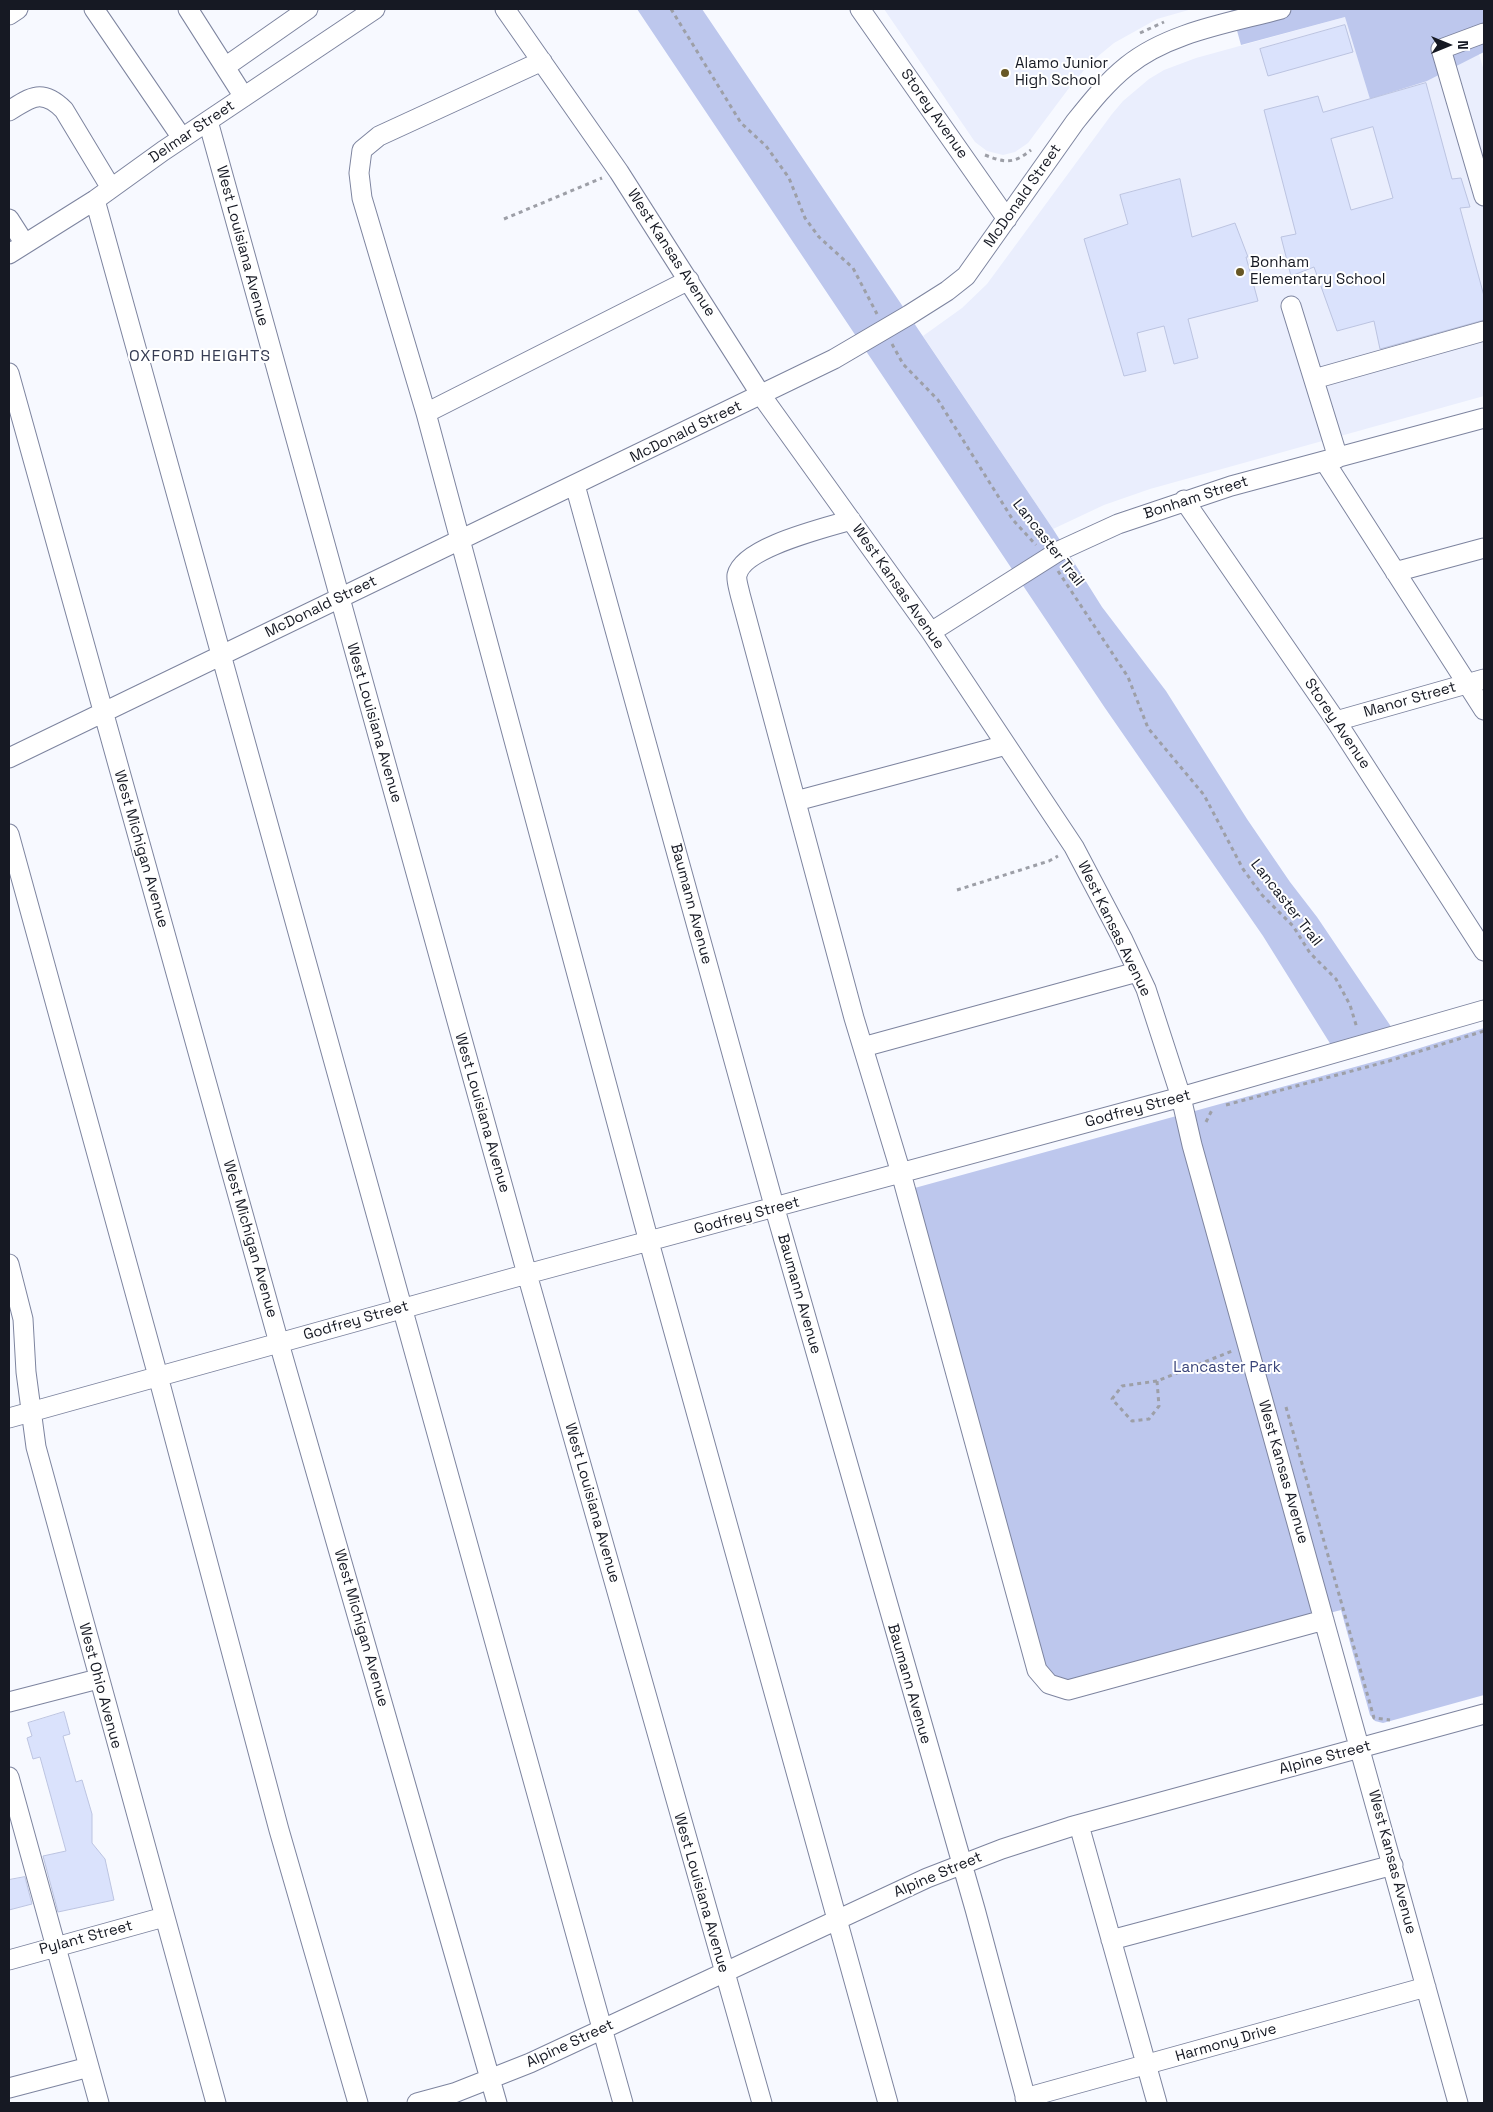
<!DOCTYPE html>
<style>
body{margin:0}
#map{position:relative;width:1493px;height:2112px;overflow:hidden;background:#f7f9ff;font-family:"Space Grotesk",sans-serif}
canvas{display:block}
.frame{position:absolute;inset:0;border:10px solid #161923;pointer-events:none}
.north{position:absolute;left:1423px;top:20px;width:50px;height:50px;-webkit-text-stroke:4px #fff;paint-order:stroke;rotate:90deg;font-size:14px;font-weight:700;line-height:20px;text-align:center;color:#161923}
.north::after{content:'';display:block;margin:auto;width:18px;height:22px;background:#161923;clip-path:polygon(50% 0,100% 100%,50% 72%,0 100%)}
</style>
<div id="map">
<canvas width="1493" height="2112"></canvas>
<div class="frame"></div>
<div class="north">N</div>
</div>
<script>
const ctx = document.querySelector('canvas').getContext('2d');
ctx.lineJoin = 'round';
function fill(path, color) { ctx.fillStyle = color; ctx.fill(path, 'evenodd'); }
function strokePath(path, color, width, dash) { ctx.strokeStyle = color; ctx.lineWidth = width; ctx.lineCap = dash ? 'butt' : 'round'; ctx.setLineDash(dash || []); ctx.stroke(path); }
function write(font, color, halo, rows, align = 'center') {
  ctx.font = font + ' "Space Grotesk",sans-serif'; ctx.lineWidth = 4; ctx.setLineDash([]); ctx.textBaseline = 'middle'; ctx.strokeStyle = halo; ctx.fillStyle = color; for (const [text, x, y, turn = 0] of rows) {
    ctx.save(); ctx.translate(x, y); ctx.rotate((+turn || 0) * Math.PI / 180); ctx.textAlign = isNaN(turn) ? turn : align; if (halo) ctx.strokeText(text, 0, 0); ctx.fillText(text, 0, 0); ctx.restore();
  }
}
const built = new Path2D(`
 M884,9H1192L1157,19L1114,43L1091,62L1072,84L1028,143L1015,152L1003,155L987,151L975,142Z
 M1345,17L1427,81L1479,54L1484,71V396L1150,489L1104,505L1053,529L923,336L962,308L987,284L1112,114L1123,101L1149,79L1164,70L1196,58Z`);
const green = new Path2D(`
 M637,9H702L1053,529L1102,607L1166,691L1247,819L1290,882L1317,917L1396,1034L1331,1045L1263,936L1105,708Z
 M1231,9H1484V52L1427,81L1370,99L1345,17L1241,45Z
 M1484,1028V1695L1383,1723L1375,1721L1370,1715L1341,1610L1064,1682L1046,1674L911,1189L1391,1057Z`);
const building = new Path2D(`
 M1345,25L1353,52L1268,76L1260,49Z
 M1426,83L1452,179L1461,178L1470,207L1460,208L1484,296V320L1380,349L1374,321L1337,331L1314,267L1291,276L1281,237L1296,234L1264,110L1318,96L1323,112ZM1373,127L1393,198L1351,210L1331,139Z
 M1180,179L1192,237L1235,223L1248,257H1246L1258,301L1188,319L1198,358L1174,364L1164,326L1137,333L1146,371L1124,376L1084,239L1128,224L1120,195Z
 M64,1712L70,1734L63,1736L76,1782L82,1780L92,1814V1843L105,1859L114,1900L58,1912L43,1856L66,1851L40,1757L33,1759L27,1738L32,1736L28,1723Z
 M25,1877L32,1904L9,1910V1880Z`);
const path = new Path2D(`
 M671,9L741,123L766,146L789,178L805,218L819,237L853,268L877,314
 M1140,33L1164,22
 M985,155C1005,163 1014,164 1031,150
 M504,219L602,178
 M892,344L903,364L938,400L1013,520L1036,545
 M1058,571L1128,677L1148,728L1204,795L1243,869L1262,895L1293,926L1310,953L1336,979L1350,1005L1357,1028
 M957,890L1049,861L1058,856
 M1226,1105L1389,1061L1484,1031
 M1206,1122L1213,1108
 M1157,1381L1122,1386L1112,1399L1132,1421L1149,1419L1159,1406L1157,1381L1232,1351
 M1286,1407L1374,1718L1390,1720`);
const minor = new Path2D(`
 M94,9L182,138
 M188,9L244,97
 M505,9L619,172L761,395L931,632L1074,847L1123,940L1146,989L1181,1097L1192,1145L1458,2103
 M860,9L1007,219
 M9,15L18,9
 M1484,33L1441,49L1484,196
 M542,61L379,136L362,150L359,173L362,198L426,413L649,1242L888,2103
 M225,67L308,9
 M9,111C32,96 43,89 64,110L111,188
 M208,121L527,1274L762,2103
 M95,200C274,833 445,1469 623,2103
 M9,219L25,244
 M9,254L95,200L163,151L375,9
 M1291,306L1338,458
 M9,373L279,1343L497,2103
 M1314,379L1484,331
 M426,413L689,280
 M1325,462L1484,710
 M575,485L775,1209L975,1909L1027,2103
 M1184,500L1336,721L1484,951
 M851,520C825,528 743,547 737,575C736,580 739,589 740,594L854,1018L901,1173L1037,1670L1049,1684L1068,1690L1324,1620
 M1395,572L1484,548
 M931,632L1059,551L1118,524L1231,486L1484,418
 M1336,721L1484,679
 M9,758L834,359L909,315L947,291L966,276L1075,122C1091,102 1107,82 1127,66C1169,32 1230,23 1281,9
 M796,801L1006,745
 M9,834L158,1376L279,1830L358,2103
 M863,1047L1137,972
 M9,1264L23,1319L26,1372L36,1447L216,2103
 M9,1418L527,1274L1181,1097L1484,1010
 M9,1702L98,1679
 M9,1777L99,2103
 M1079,1825L1157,2103
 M1111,1940L1393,1865
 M9,1960L164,1917
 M9,2088L89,2067
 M1025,2098L1426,1987
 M417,2103L454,2093L530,2063L927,1878L1002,1849L1070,1827L1484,1714`);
const markers = [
 [1005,73,5,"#675725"],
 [1240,272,5,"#675725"]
];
const poiNames = [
 ["Alamo Junior",1015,64],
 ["High School",1015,81],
 ["Bonham",1250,263],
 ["Elementary School",1250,280]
];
const streetNames = [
 ["Storey Avenue",934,114,55],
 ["Delmar Street",192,132,-34],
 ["McDonald Street",1023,196,-55],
 ["West Louisiana Avenue",242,246,75],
 ["West Kansas Avenue",671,253,57],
 ["McDonald Street",686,432,-26],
 ["Bonham Street",1196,498,-18],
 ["Lancaster Trail",1048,543,52],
 ["West Kansas Avenue",898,587,55],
 ["McDonald Street",321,607,-26],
 ["Manor Street",1410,700,-16],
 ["West Louisiana Avenue",374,723,74],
 ["Storey Avenue",1337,724,56],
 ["West Michigan Avenue",141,849,74],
 ["Lancaster Trail",1286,903,52],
 ["Baumann Avenue",691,904,75],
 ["West Kansas Avenue",1114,929,64],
 ["Godfrey Street",1138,1109,-15],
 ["West Louisiana Avenue",482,1113,74],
 ["Godfrey Street",747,1216,-15],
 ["West Michigan Avenue",250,1239,74],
 ["Baumann Avenue",799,1294,74],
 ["Godfrey Street",356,1321,-16],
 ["West Kansas Avenue",1283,1472,74],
 ["West Louisiana Avenue",592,1503,74],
 ["West Michigan Avenue",361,1628,74],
 ["Baumann Avenue",909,1684,74],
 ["West Ohio Avenue",100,1686,75],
 ["Alpine Street",1325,1758,-15],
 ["West Kansas Avenue",1392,1862,75],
 ["Alpine Street",938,1875,-23],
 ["West Louisiana Avenue",701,1893,74],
 ["Pylant Street",86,1938,-15],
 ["Harmony Drive",1226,2043,-16],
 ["Alpine Street",570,2044,-25]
];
const parkNames = [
 ["Lancaster Park",1227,1368]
];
const neighbourhoodNames = [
 ["OXFORD HEIGHTS",200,357]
];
fill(built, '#eaeefd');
fill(green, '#bdc7ed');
fill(building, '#dae2fc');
strokePath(building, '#bcc4e1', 1);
strokePath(minor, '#7d849f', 21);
strokePath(path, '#9d9fa7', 3, [4, 4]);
strokePath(minor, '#fff', 19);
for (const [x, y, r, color] of markers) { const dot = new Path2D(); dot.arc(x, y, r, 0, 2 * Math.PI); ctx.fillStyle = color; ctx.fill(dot); strokePath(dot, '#fff', 2); }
write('15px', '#161923', '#fff', poiNames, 'left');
write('15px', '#161923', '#fff', streetNames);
write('15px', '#394479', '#fff', parkNames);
ctx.letterSpacing = '1px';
write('16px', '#363c53', '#fff', neighbourhoodNames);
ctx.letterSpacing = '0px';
</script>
